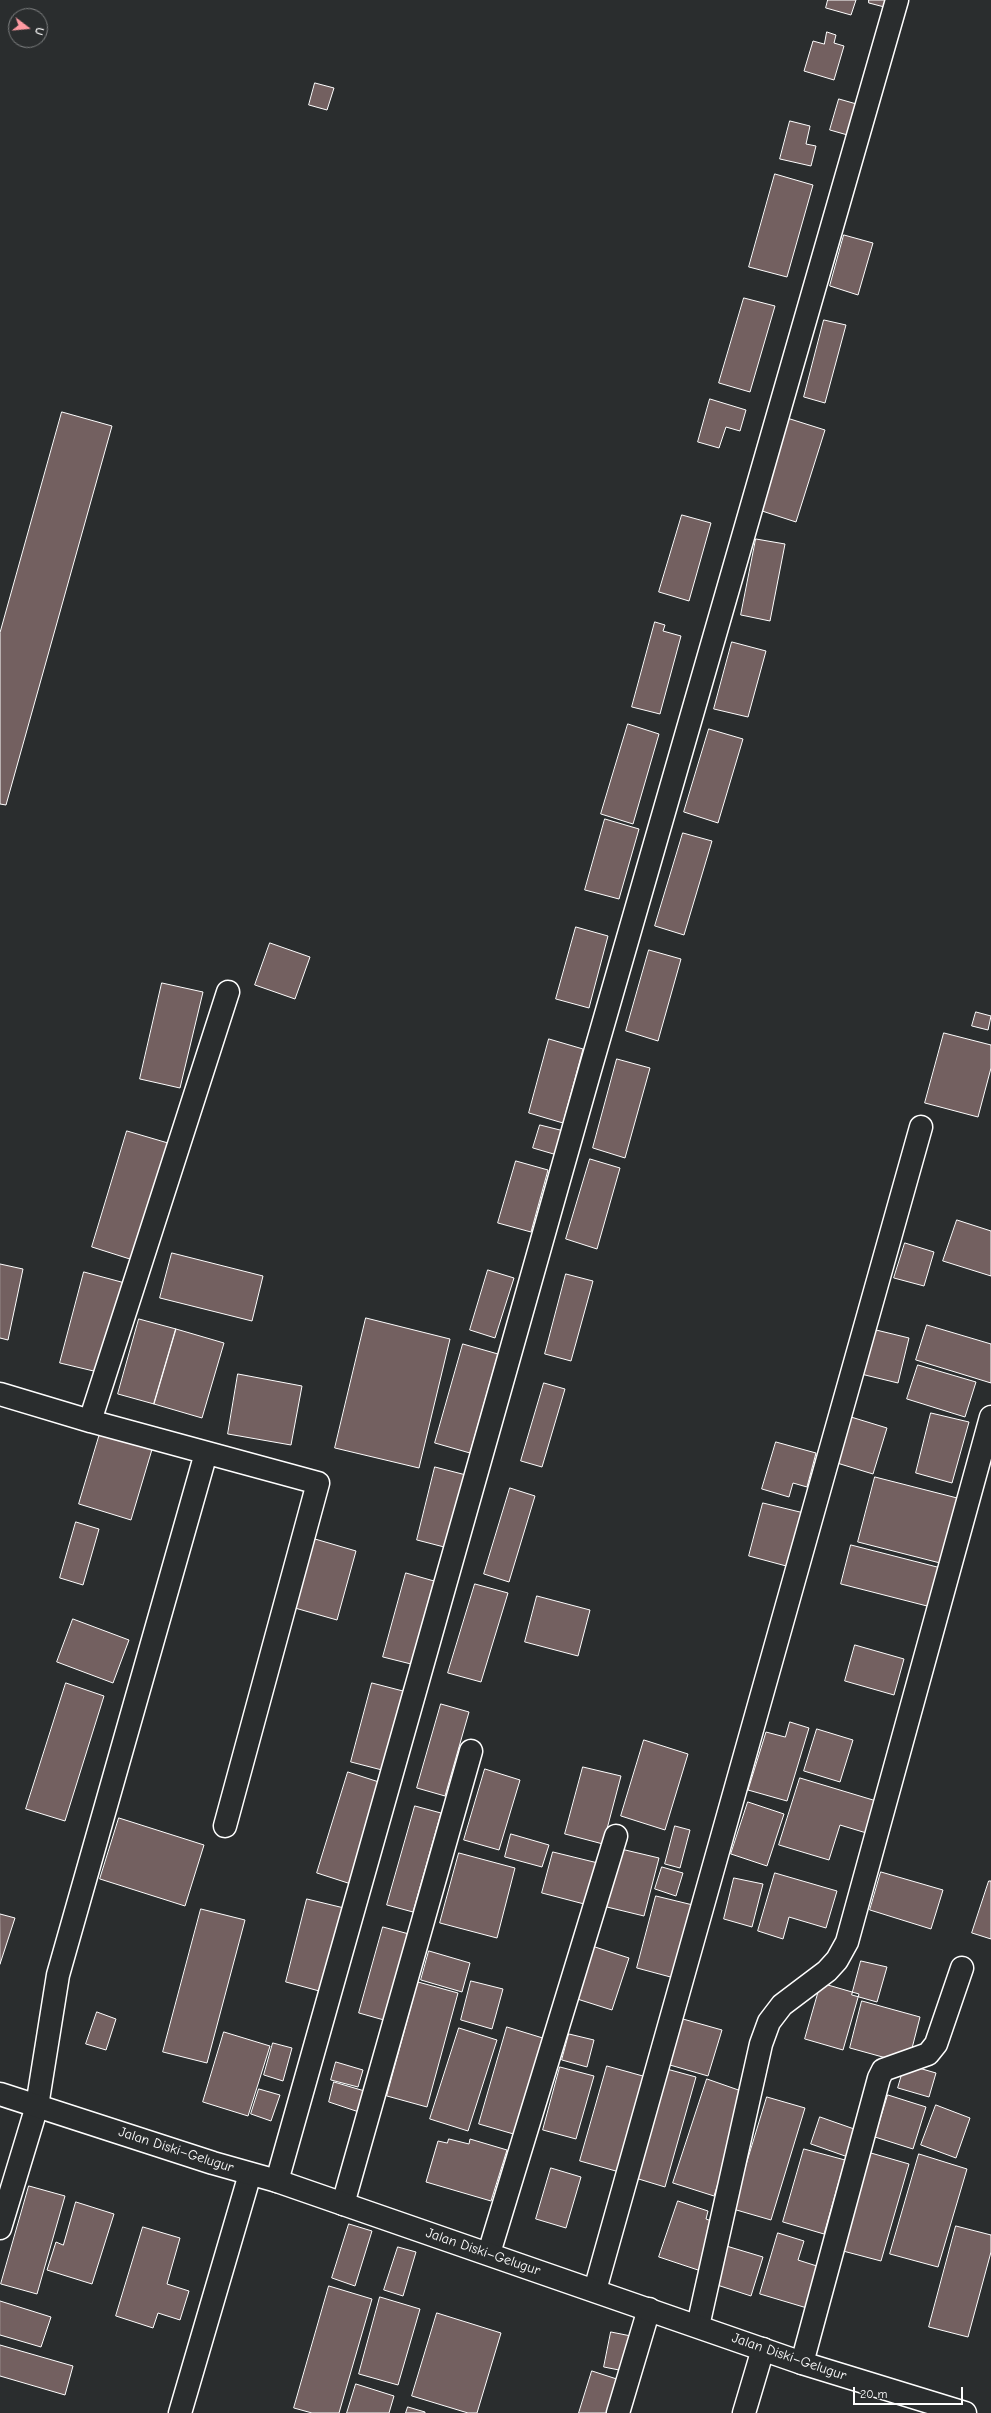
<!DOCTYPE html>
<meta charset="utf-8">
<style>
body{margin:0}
#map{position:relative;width:991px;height:2413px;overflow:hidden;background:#2a2d2e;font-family:"Comic Neue",sans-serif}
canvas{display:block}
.north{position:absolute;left:8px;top:8px;width:40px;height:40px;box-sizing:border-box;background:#2a2d2e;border:1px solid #7f8182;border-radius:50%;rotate:106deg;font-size:11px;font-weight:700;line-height:16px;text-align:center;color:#fff}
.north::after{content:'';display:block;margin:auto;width:14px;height:18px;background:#ff9aa2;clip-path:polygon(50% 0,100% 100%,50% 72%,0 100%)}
.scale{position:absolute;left:853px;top:2387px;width:110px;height:18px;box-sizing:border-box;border:2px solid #fff;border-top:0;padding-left:5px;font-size:12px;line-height:14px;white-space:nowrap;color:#fff;-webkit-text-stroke:3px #2a2d2e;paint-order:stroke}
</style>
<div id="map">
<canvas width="991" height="2413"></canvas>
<div class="north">U</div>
<div class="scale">20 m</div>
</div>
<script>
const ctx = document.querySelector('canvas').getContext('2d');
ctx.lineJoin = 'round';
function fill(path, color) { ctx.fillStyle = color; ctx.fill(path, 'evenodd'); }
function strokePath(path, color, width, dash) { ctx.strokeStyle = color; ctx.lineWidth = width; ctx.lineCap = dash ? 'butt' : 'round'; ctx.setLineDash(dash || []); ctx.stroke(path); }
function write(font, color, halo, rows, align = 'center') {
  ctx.font = font + ' "Comic Neue",sans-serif'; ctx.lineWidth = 4; ctx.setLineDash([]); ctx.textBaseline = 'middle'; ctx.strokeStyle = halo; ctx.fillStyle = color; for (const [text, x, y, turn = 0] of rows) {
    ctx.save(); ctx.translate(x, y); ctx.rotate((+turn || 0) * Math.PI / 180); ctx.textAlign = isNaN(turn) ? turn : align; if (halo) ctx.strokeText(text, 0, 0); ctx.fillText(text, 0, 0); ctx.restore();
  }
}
const building = new Path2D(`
 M828,0H856L851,15L826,8Z
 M869,0H894L892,9L869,3Z
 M827,32L836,35L834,43L844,46L834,80L804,71L813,41L824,44Z
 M315,83L334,88L327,110L309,105Z
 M839,99L860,105L851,136L830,130Z
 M790,121L810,126L806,144L816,146L811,166L780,159Z
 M775,174L813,185L787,277L749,267Z
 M844,235L873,243L858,295L830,286Z
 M744,298L775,306L750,392L719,383Z
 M824,320L846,325L825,403L804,397Z
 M710,399L746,410L740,431L726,427L719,448L698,442Z
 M62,412L112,426L6,805L0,804V633Z
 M787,418L825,430L796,522L759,510Z
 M682,515L711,523L689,601L659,592Z
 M756,539L785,544L770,621L741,615Z
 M655,622L665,625L663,631L681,636L660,714L632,707Z
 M732,642L766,651L748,717L714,709Z
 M628,724L659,734L633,824L601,814Z
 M709,729L743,739L718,823L684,812Z
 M605,819L639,829L619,899L585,890Z
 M683,833L712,841L684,935L655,926Z
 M576,927L608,936L589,1008L556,999Z
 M270,943L310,957L295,999L255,985Z
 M649,950L681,959L658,1041L626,1031Z
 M162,983L203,992L180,1088L140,1079Z
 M976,1012L991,1016L988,1030L972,1026Z
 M944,1033L991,1045V1068L978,1117L925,1103Z
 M549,1039L583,1049L563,1123L529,1113Z
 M617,1059L650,1068L625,1158L593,1148Z
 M540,1125L564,1131L557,1155L533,1148Z
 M127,1131L168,1143L133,1260L92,1247Z
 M590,1159L620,1168L597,1249L566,1239Z
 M516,1161L548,1170L531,1232L498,1223Z
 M957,1220L991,1231V1276L943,1261Z
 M905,1243L934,1252L924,1286L894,1278Z
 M172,1253L263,1276L252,1321L160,1298Z
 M0,1264L23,1269L8,1340L0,1338Z
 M488,1270L514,1278L495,1338L470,1330Z
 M84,1272L125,1283L102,1373L60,1363Z
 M566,1274L593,1281L571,1361L545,1354Z
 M366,1318L450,1339L419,1468L335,1448Z
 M139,1319L176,1329L154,1404L118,1394Z
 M927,1325L991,1344V1383L916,1360Z
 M176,1329L224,1343L202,1418L154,1404Z
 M872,1329L909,1338L898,1383L861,1374Z
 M463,1344L498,1354L470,1453L435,1443Z
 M918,1365L976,1382L965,1417L907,1399Z
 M238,1374L302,1386L291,1445L228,1434Z
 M544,1383L565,1389L542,1467L521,1461Z
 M931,1413L969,1422L952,1483L916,1473Z
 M851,1417L887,1428L873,1474L837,1463Z
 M101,1430L153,1446L131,1520L79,1504Z
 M776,1442L816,1453L807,1487L793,1483L789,1497L762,1489Z
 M435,1467L466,1475L448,1548L417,1540Z
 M875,1477L965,1500L948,1565L858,1542Z
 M510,1488L535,1496L509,1582L484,1574Z
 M763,1503L804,1513L790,1567L749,1556Z
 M76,1522L99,1529L83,1585L60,1578Z
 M315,1539L356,1551L337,1620L295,1608Z
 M851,1545L941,1568L931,1607L841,1584Z
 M406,1573L434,1581L411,1664L383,1657Z
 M475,1584L508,1593L481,1682L448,1673Z
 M537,1596L590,1610L578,1656L525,1642Z
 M73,1619L129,1640L113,1683L57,1662Z
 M855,1645L904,1659L894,1695L845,1681Z
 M66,1683L104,1696L65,1821L26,1809Z
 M372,1683L403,1691L382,1770L351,1762Z
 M441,1704L469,1712L445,1796L417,1788Z
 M790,1722L809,1728L787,1801L748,1790L766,1732L785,1737Z
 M817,1729L853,1740L840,1782L804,1771Z
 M644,1740L688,1754L665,1830L621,1816Z
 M583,1767L621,1776L603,1844L565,1834Z
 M485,1769L520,1780L499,1850L464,1840Z
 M348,1772L382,1783L351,1884L317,1873Z
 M800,1778L883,1803L873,1835L840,1825L829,1860L779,1845Z
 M748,1802L784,1814L767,1866L731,1854Z
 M415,1806L441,1813L413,1912L387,1905Z
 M119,1818L204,1845L185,1906L100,1879Z
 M675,1826L690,1830L680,1868L665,1864Z
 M511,1834L549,1845L542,1867L505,1857Z
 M621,1849L659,1858L644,1916L607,1907Z
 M553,1852L598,1863L588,1905L542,1893Z
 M459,1853L515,1868L497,1938L440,1923Z
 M662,1867L683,1873L676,1896L655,1889Z
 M881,1872L943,1890L931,1929L870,1910Z
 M775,1873L837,1891L826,1928L789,1917L783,1939L758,1931Z
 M734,1878L763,1884L752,1927L724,1919Z
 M989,1881H991V1939L972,1933Z
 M656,1896L697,1906L678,1979L637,1968Z
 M307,1899L344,1908L323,1992L286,1982Z
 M201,1909L245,1920L207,2063L163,2052Z
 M0,1914L15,1918L0,1964Z
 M383,1927L409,1934L384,2020L359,2013Z
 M592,1946L629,1958L612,2010L574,1998Z
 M429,1951L470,1963L462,1992L421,1980Z
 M861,1961L887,1967L877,2002L852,1995Z
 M471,1981L503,1989L492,2029L461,2020Z
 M418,1982L458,1993L427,2107L387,2096Z
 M821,1983L859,1994L843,2050L805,2039Z
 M862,2001L920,2017L908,2064L850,2048Z
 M97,2012L116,2019L106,2050L86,2044Z
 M683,2019L722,2030L708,2076L670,2065Z
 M507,2027L546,2039L517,2135L479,2124Z
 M459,2028L497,2040L468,2131L430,2119Z
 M224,2032L270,2046L248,2116L203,2102Z
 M569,2034L594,2040L587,2067L562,2060Z
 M273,2043L292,2048L283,2081L264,2075Z
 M336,2062L363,2070L358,2087L331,2080Z
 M905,2064L936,2073L929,2097L898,2088Z
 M607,2066L650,2078L623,2173L580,2161Z
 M560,2067L594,2076L576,2139L543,2130Z
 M663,2068L696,2077L665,2187L632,2177Z
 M707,2079L747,2093L714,2196L673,2183Z
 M334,2082L368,2092L362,2113L329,2102Z
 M259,2089L280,2095L271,2121L251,2114Z
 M888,2095L926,2107L913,2149L875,2137Z
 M767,2097L805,2108L771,2220L733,2209Z
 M936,2105L970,2118L956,2158L921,2145Z
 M820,2117L857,2130L848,2157L811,2144Z
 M449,2139L469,2144L470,2139L507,2150L491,2201L426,2182L438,2141L447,2143Z
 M804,2149L845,2160L824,2234L783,2222Z
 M871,2153L909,2164L881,2261L843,2251Z
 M919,2154L967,2169L938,2267L890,2254Z
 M551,2168L581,2177L566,2228L536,2219Z
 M29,2186L65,2196L37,2294L1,2284Z
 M678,2201L708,2211L706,2219L717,2223L701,2271L659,2257Z
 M76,2202L114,2214L92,2284L47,2270L56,2242L63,2245Z
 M349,2224L372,2231L355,2286L332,2278Z
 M956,2226L991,2235V2252L968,2337L929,2327Z
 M143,2227L180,2238L167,2284L189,2291L180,2320L158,2313L153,2328L116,2316Z
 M778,2233L804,2241L798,2260L820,2267L807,2308L760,2294Z
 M723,2245L763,2257L751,2296L711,2283Z
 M398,2247L416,2252L403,2296L384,2290Z
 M329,2286L372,2299L339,2413H312L294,2408Z
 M380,2297L420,2309L398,2385L359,2374Z
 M0,2301L51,2317L41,2347L0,2335Z
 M437,2313L501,2333L477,2413H468L412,2396Z
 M611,2332L636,2337L629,2372L604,2367Z
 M0,2345L73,2366L65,2395L0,2376Z
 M592,2371L626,2382L616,2413H579Z
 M356,2384L394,2396L389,2413H347Z
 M408,2407L425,2412V2413H406Z`);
const minor = new Path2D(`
 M0,1394L90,1421L318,1483L225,1826
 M90,1421L228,992
 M277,2181L590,1070L897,0
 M343,2204L471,1751
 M0,2228L37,2106L58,1975L206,1453
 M489,2253L616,1836
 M595,2290L921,1127
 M698,2326L761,2044L769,2022L782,2005L827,1971L837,1960L847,1942L991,1417
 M802,2363L879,2078L883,2070L928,2054L936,2044L962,1968
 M180,2413L250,2174
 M618,2413L649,2309
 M744,2413L763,2349`);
const secondary = new Path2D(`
 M0,2094L213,2163L277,2181L802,2363L965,2413`);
const streetNames = [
 ["Jalan Diski–Gelugur",176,2150,18],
 ["Jalan Diski–Gelugur",483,2252,19],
 ["Jalan Diski–Gelugur",789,2357,19]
];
fill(building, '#736060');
strokePath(building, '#fff', 1);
strokePath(minor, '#fff', 25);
strokePath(secondary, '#fff', 25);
strokePath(minor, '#2a2d2e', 22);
strokePath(secondary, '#2a2d2e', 22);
write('14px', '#fff', '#2a2d2e', streetNames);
</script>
